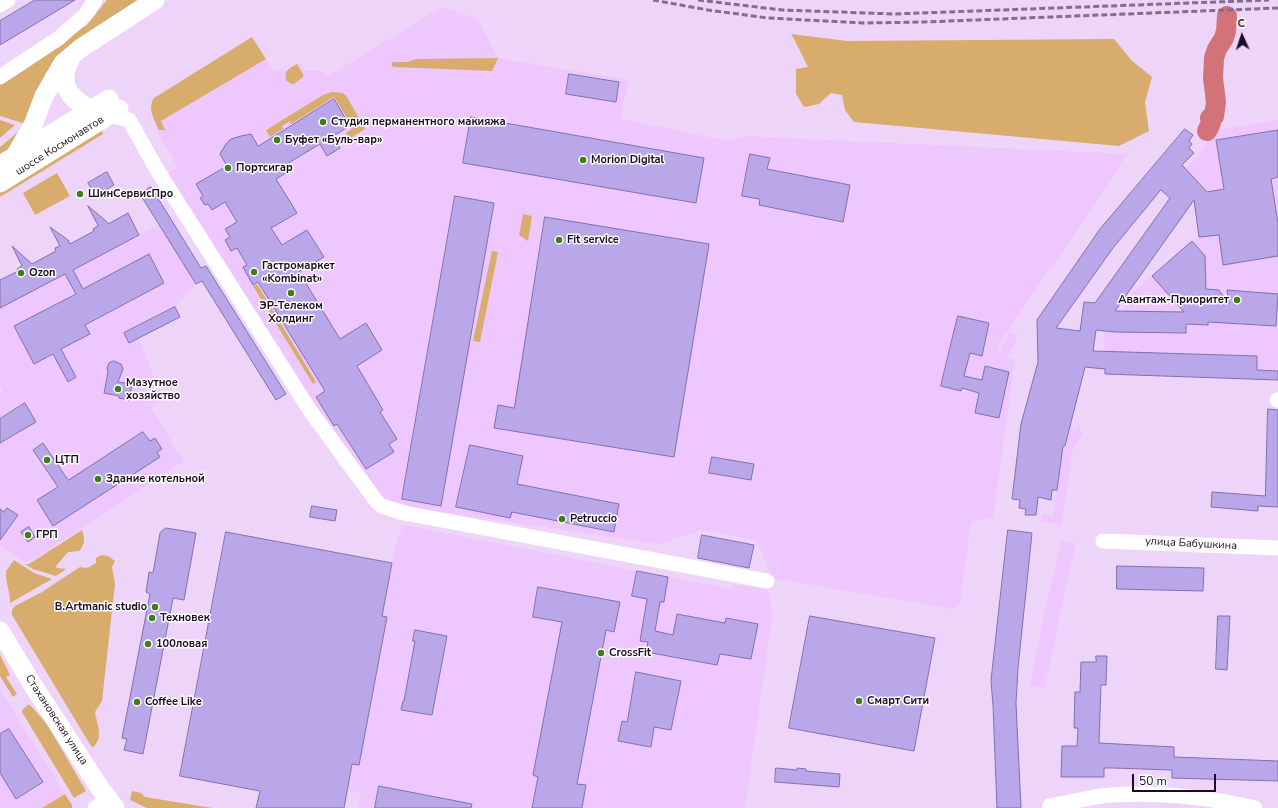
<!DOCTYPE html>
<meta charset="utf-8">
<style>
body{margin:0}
#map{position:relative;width:1278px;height:808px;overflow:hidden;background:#efd4fa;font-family:"Nunito Sans",sans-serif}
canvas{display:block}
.north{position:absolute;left:1222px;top:16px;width:40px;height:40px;-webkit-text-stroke:3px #fff;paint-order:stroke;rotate:357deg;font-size:11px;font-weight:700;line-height:16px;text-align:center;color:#1c0c22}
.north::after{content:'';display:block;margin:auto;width:14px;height:18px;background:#1c0c22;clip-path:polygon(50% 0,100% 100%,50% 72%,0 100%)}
.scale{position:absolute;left:1132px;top:774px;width:84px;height:18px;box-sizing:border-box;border:2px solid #1c0c22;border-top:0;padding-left:5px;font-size:12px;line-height:14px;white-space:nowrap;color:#1c0c22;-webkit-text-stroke:3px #fff;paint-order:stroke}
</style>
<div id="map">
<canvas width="1278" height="808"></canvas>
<div class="north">С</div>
<div class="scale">50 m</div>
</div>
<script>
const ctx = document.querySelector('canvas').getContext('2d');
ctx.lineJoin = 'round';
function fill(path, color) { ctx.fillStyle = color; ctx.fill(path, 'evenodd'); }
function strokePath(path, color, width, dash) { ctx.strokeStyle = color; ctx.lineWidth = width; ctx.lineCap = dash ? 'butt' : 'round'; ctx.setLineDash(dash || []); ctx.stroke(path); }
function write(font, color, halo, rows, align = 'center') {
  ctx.font = font + ' "Nunito Sans",sans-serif'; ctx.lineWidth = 3; ctx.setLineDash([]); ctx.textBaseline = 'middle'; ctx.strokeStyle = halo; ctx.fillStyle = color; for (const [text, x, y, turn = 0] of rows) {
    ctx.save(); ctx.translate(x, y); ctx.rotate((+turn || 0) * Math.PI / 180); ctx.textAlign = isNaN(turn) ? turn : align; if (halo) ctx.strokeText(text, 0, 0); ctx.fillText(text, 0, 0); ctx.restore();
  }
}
const built = new Path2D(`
 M442,7L478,19L498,58L629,80L620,119L729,141L744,136L1127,154L1059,258L1045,275L996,349L1015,361L993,517L971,522L960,603L956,608L952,609L772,578L756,540L701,530L660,544L426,510L400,511L385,501L321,419L167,175L177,167L154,125L266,59L272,69L287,70L299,63L305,71H322L327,77Z
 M1278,120V380L1105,374V352L1103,331L1122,332L1124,299L1192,241L1199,237L1209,236L1185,168L1200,154L1212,131Z
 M159,224L196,284L175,307L180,317L139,338L163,401L151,408L184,461L28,563L0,546V393L3,391L0,386V308Z
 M1010,331L1018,336L1008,355L1000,351Z
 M1078,425L1083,434L1073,447L1062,525L1041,521L1042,514L1053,516L1063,446H1065L1070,431Z
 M403,525L731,589L733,584L767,590L773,611L745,808H358L361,793L347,791L352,764L359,765L387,617L382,616L395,548Z
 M1062,540L1076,543L1060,614L1045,688L1030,685L1044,613Z
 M0,690L65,794L42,808H0Z`);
const green = new Path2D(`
 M107,0H144L57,60L46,73L36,95L26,124L0,116V83L87,25Z
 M791,34L847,41L1114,39L1132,61L1152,77L1145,102L1149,131L1119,146L854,122L845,110L842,95L831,93L819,104L804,107L796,94V69L808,67L794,39Z
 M252,37L266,59L161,121L165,130H159C154,118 147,109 154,98Z
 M498,58L492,71L393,67L391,64L393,62H408L416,59Z
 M297,64L303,74V77L294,84H291L286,80C284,70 290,68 297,64Z
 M332,92L343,93L347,97L365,129L349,139L346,133L353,128L334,97L291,124L290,121L282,126L283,129L270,137L266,130L323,95Z
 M0,120L15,125L0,138Z
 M23,128L19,141L0,158V147Z
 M100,128L103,134L0,197V190Z
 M57,173L70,196L35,215L23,193Z
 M523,214L532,216L528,241L519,235Z
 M492,251L498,252L480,342L473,341Z
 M257,284L316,382L313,384L253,286Z
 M82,530C85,538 85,545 79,551L68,552L56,566L57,568L66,569L56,576L33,569L25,564H29Z
 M101,555L108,556L115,561L112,567L115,584L102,701L95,712C97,724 104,738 93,747L91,746L12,615V610L15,606L42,592L80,567C87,569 90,567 96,563V558Z
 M14,560L34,573L52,579L10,603C11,593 5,583 6,571Z
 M0,655L10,675L6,677L17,694L13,697L0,676Z
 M28,705H30L47,724L86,791L74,798L22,712L23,709Z
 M132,791L141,793L145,797L212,808H147L130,800Z
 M65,794L72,805V808H42Z`);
const river = new Path2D(`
 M1207,131L1211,123L1210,118L1214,116L1216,102L1213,78L1214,58L1217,49L1224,38L1226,31L1227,16`);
const building = new Path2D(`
 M35,0H75L0,45V21Z
 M569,74L619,82L616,102L566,94Z
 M334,99L350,126L333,136L340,148L327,156L320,144L285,165L289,171L276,179L297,213L271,228L282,245L307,230L324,257L299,272L340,339L366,323L382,350L357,366L383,410L380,412L397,439L389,444L394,452L366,469L337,424L334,426L316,397L325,391L258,282L253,285L243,267L247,265L237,248L231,251L225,240L230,237L225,229L237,222L225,202L212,210L208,204L205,205L200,198L203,196L196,184L227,166L220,154L226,144L231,139L241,136L251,134L258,146Z
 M471,117L704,158L696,203L463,163Z
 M1185,129L1193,135L1189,141L1192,144L1189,148L1194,153L1182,165L1207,192L1224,189L1216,140L1278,130V177L1271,179L1278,223V256L1223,265L1219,235L1199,237L1194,200L1115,311L1184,312L1152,276L1192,241L1205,256L1206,289L1219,290L1229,304L1227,290L1278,294L1276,326L1208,322V325L1186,324V333L1115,332L1096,330L1093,351L1257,356V370L1278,371V380L1105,374V369L1085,367L1065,446H1063L1057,490H1052L1051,500L1038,497L1036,515H1025L1026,509L1019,508L1020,500L1012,499L1021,424L1038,362L1037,320L1100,229ZM1161,190L1170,198L1095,303L1084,302L1080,331L1056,328L1113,248Z
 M750,154L770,158L767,169L850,185L843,222L759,205L760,199L742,196Z
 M107,172L114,185L95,196L88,183Z
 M151,187L201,268L206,266L286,394L276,400L202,281L196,284L140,194Z
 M455,196L494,203L441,506L402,499Z
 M88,206L106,221L108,224L128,213L139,235L73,270L83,289L149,254L164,283L85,325L90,334L61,349L76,377L68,382L53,354L34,364L14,326L76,294L65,274L0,308V280L18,271L17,269L22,266L12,246L32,264L56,251L55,248L60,246L50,227L68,240L70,244L94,231L93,229L98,226Z
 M545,217L709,244L674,457L494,428L498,405L514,408Z
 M175,307L180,317L129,343L124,333Z
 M958,316L989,323L982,356L970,353L964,376L982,380L985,366L1009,372L999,418L975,413L979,393L962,388L961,391L941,386Z
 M114,361L121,364L123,369L118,382L132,384L129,400L119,398V396L104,393L108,372L107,368L109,363Z
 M25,403L36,422L0,443V419Z
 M1268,409L1278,410V507L1258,506V511L1211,507L1212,492L1265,496Z
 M143,432L150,441L155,438L162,449L157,452L160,457L53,526L37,500L58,487L33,450L43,443L68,480Z
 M470,445L523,456L517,484L619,504L614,532L512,512L510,518L456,507Z
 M712,457L754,464L751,480L709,473Z
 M312,506L337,510L335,521L310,517Z
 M7,508L18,515L0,540V509L4,512Z
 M29,527L35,537L28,542L21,532Z
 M166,528L196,533L184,600L173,598L143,754L124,750L127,739L122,738L150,594L146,592L149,572L153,573L160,533Z
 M1008,530L1032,533L1018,668L1016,703L1021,808H997L993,705L991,681Z
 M226,532L392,563L382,616L387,617L359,765L352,764L344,808H256L260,791L180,776Z
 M702,535L754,545L749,568L698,558Z
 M1117,566L1204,568L1203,591L1117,589Z
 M637,571L668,577L664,602H660L655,631L673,635L677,614L725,623L726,618L758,624L751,659L720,654L717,665L646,652L648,642L640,641L647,599L632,596Z
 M538,587L620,602L614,632L606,630L577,784L586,785L582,808H532L538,777L533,775L562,622L533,617Z
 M810,616L935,638L914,751L789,728Z
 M1218,616H1230L1227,670L1216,669Z
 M415,630L447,636L432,715L401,710L403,701H404L415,641H413Z
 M1096,656H1107L1106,685H1101L1099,743L1174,747V757L1278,761V781L1172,778V770L1113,768H1104V777H1061L1062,746H1077L1078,728H1074L1075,692H1080L1081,662H1096Z
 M636,672L681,681L671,730L654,727L651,747L618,741L622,721L627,722Z
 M9,729L43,782L16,799L0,773V734Z
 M776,768L797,770V768L806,769V771L840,774L839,787L775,782Z
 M379,786L472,804L471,808H375Z`);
const minor = new Path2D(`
 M0,5L8,0
 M0,77L59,38L86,14L95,0
 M110,115L129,120L159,173L311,412L377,502L382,506L404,513L767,581
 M1277,400H1278
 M1103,541L1278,548
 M1050,806C1069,803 1092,796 1111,795C1159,792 1208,797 1255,808
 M95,808L109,800`);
const major = new Path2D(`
 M70,60C54,88 77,106 102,113
 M15,156L33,125L44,96L63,63L81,48L155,0
 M0,165L109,99
 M0,183L119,109
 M0,631L34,687L100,788L115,808`);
const rail = new Path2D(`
 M653,0L708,10L768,18L864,23L924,22L1278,8
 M698,0L782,10L894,14L1269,0`);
const markers = [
 [323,122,4,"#407d1a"],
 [277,140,4,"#407d1a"],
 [583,160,4,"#407d1a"],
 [228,168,4,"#407d1a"],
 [80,194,4,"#407d1a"],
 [559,240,4,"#407d1a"],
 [254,272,4,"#407d1a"],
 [21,273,4,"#407d1a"],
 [291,293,4,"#407d1a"],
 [1237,300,4,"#407d1a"],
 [118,389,4,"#407d1a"],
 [47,460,4,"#407d1a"],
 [98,479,4,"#407d1a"],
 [562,519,4,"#407d1a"],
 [28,535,4,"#407d1a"],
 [155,607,4,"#407d1a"],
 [152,618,4,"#407d1a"],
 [148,644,4,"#407d1a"],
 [601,653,4,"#407d1a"],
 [859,701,4,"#407d1a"],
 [137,702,4,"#407d1a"]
];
const poiNames = [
 ["Студия перманентного макияжа",331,122],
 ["Буфет «Буль-вар»",285,140],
 ["Morion Digital",591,160],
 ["Портсигар",236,168],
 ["ШинСервисПро",88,194],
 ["Fit service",567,240],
 ["Гастромаркет",262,266],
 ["«Kombinat»",262,279],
 ["Ozon",29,273],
 ["Авантаж-Приоритет",1229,300,"right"],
 ["ЭР-Телеком",291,306,"center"],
 ["Холдинг",291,319,"center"],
 ["Мазутное",126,383],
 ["хозяйство",126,396],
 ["ЦТП",55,460],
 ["Здание котельной",106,479],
 ["Petruccio",570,519],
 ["ГРП",36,535],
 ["B.Artmanic studio",147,607,"right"],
 ["Техновек",160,618],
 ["100ловая",156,644],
 ["CrossFit",609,653],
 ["Смарт Сити",867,701],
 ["Coffee Like",145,702]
];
const streetNames = [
 ["шоссе Космонавтов",60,146,-32],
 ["улица Бабушкина",1191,544,3],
 ["Стахановская улица",56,720,57]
];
fill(built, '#eec7fe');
fill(green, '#d7ac6d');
strokePath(river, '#d2737a', 20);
fill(building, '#b9a7ea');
strokePath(building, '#8170ae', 1);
strokePath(minor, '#fff', 15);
strokePath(major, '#fff', 19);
strokePath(rail, '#826d8a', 3, [6, 3]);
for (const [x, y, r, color] of markers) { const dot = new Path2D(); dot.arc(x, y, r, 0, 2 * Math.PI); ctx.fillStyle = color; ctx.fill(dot); strokePath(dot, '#fff', 1.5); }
write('bold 11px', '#1c0c22', '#fff', poiNames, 'left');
write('11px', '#1c0c22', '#fff', streetNames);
</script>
